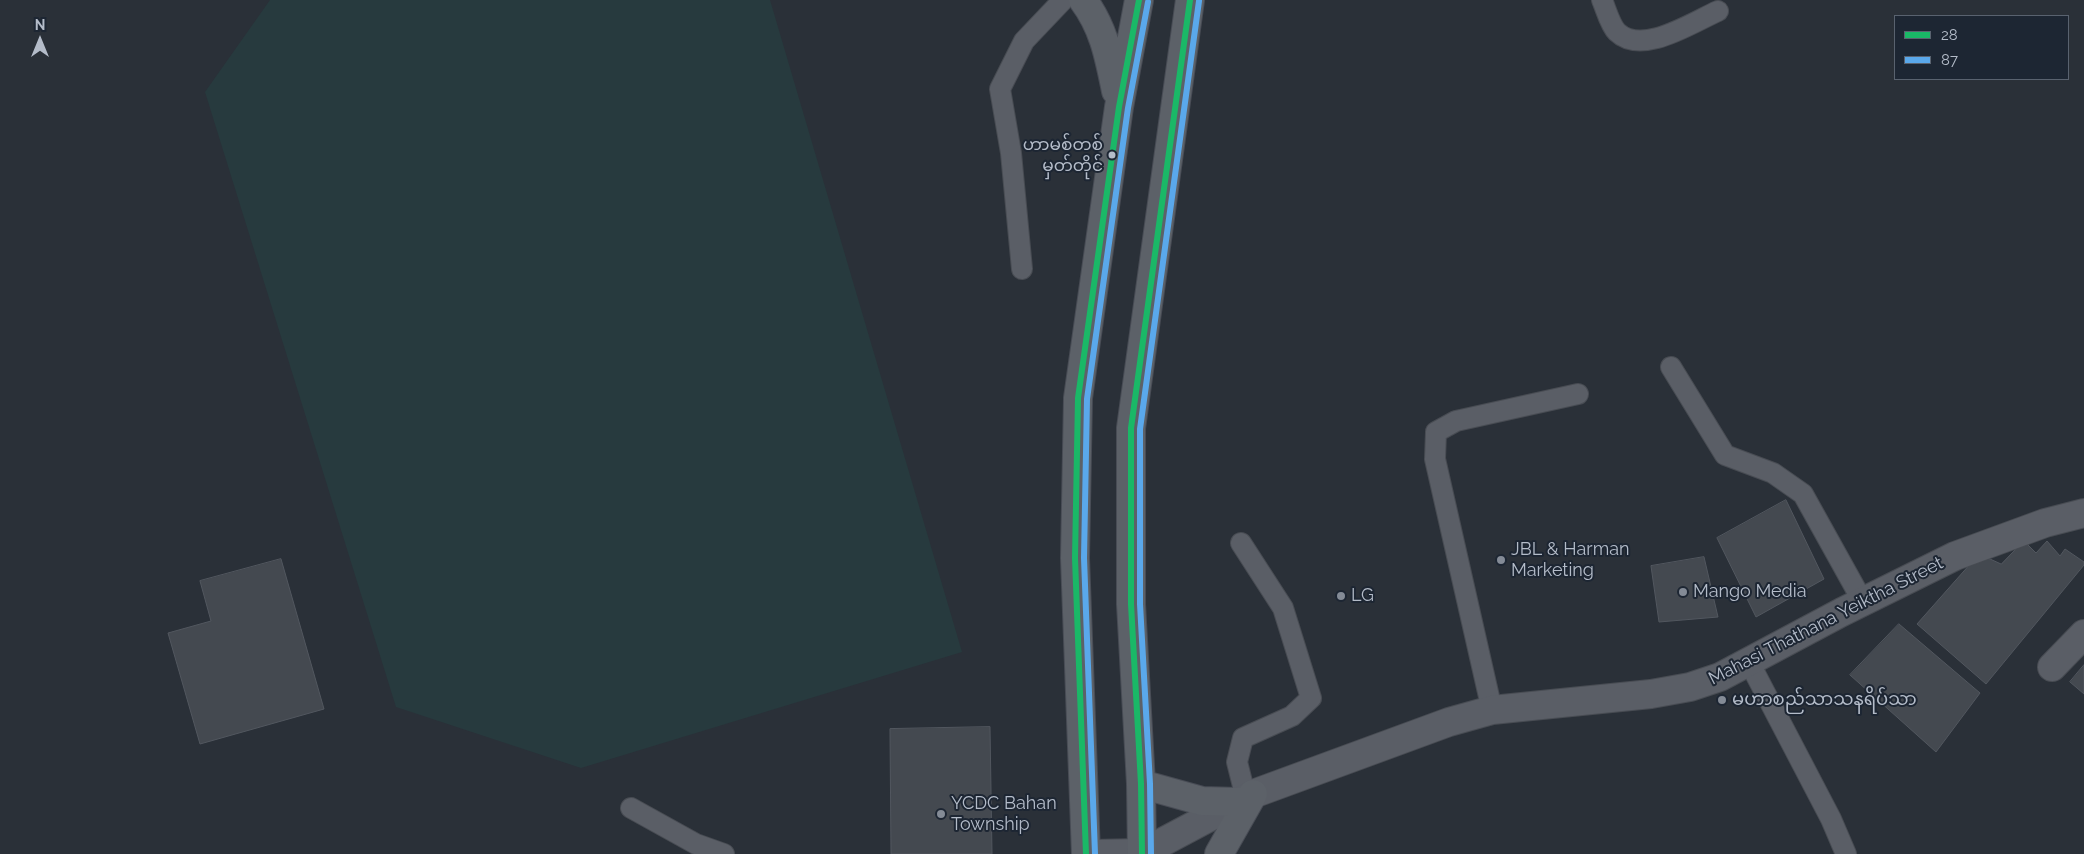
<!DOCTYPE html>
<meta charset="utf-8">
<style>
body{margin:0}
#map{position:relative;width:2084px;height:854px;overflow:hidden;background:#2a3038;font-family:Raleway,sans-serif}
canvas{display:block}
.legend{position:absolute;left:1894px;top:15px;width:175px;height:65px;box-sizing:border-box;background:#1d2633;border:1px solid #59626f;margin:0;padding:6px 9px;list-style:none;font-size:15px;color:#b4bcc9}
.legend li{display:flex;align-items:center;gap:10px;height:25px}
.legend b{width:25px;border:1px solid #59626f}
.north{position:absolute;left:15px;top:15px;width:50px;height:50px;-webkit-text-stroke:4px #1d2633;paint-order:stroke;rotate:0deg;font-size:14px;font-weight:700;line-height:20px;text-align:center;color:#b4bcc9}
.north::after{content:'';display:block;margin:auto;width:18px;height:22px;background:#b4bcc9;clip-path:polygon(50% 0,100% 100%,50% 72%,0 100%)}
</style>
<div id="map">
<canvas width="2084" height="854"></canvas>
<ul class="legend">
<li><b style="height:6px;background:#1ab867"></b>28</li>
<li><b style="height:6px;background:#5aa8eb"></b>87</li>
</ul>
<div class="north">N</div>
</div>
<script>
const ctx = document.querySelector('canvas').getContext('2d');
ctx.lineJoin = 'round';
function fill(path, color) { ctx.fillStyle = color; ctx.fill(path, 'evenodd'); }
function strokePath(path, color, width, dash) { ctx.strokeStyle = color; ctx.lineWidth = width; ctx.lineCap = dash ? 'butt' : 'round'; ctx.setLineDash(dash || []); ctx.stroke(path); }
function write(font, color, halo, rows, align = 'center') {
  ctx.font = font + ' Raleway,"Noto Sans Myanmar",sans-serif'; ctx.lineWidth = 4; ctx.setLineDash([]); ctx.textBaseline = 'middle'; ctx.strokeStyle = halo; ctx.fillStyle = color; for (const [text, x, y, turn = 0] of rows) {
    ctx.save(); ctx.translate(x, y); ctx.rotate((+turn || 0) * Math.PI / 180); ctx.textAlign = isNaN(turn) ? turn : align; if (halo) ctx.strokeText(text, 0, 0); ctx.fillText(text, 0, 0); ctx.restore();
  }
}
const green = new Path2D(`
 M270,0H770L962,652L581,768L396,707L205,92Z`);
const building = new Path2D(`
 M1786,500L1824,579L1756,617L1717,538Z
 M2024,541L2036,553L2047,541L2060,556L2065,549L2084,562V565L1986,684L1917,624L1979,554L2001,564Z
 M1704,557L1718,617L1659,622L1651,566Z
 M281,559L324,709L200,744L168,633L211,621L200,581Z
 M1899,624L1980,693L1936,752L1850,675Z
 M2084,665V694L2070,682Z
 M990,727L992,854H891L890,729Z`);
const service = new Path2D(`
 M1602,0C1606,9 1610,25 1617,32C1642,56 1691,23 1718,11
 M1022,269L1011,153L1000,89L1024,41L1063,0
 M1671,367L1725,455L1773,473L1803,494L1863,602
 M1241,543L1283,608L1311,698L1292,716L1243,738L1237,762L1246,798
 M1749,662L1831,819L1846,854
 M1492,710L1435,459L1436,432L1456,421L1578,394
 M631,808L696,844L724,854`);
const minor = new Path2D(`
 M2052,667L2084,634
 M1091,854L1142,853L1253,794L1449,722L1492,710L1651,694L1690,687L1720,677L1842,612L1955,556L2045,523L2084,513`);
const primary = new Path2D(`
 M1083,0C1104,28 1109,57 1116,91
 M1141,784L1202,801L1239,802
 M1086,854L1075,558L1078,398L1119,107L1139,0
 M1142,854L1141,784L1131,604V428L1190,0
 M1219,854L1253,794`);
const bus1 = new Path2D(`
 M1086,854L1075,558L1078,398L1119,107L1139,0
 M1142,854L1141,784L1131,604V428L1190,0`);
const bus2 = new Path2D(`
 M1095,854L1084,558L1087,399L1128,108L1148,2
 M1151,854L1150,784L1140,604V429L1199,1`);
const markers = [
 [1112,155,4.5,"#b4bcc9"],
 [1501,560,5,"#848b96"],
 [1683,592,5,"#848b96"],
 [1341,596,5,"#848b96"],
 [1722,700,5,"#848b96"],
 [941,814,5,"#848b96"]
];
const busNames = [
 ["ဟာမစ်တစ်",1103,145],
 ["မှတ်တိုင်",1103,166]
];
const poiNames = [
 ["JBL & Harman",1511,550],
 ["Marketing",1511,571],
 ["Mango Media",1693,592],
 ["LG",1351,596],
 ["မဟာစည်သာသနရိပ်သာ",1732,700],
 ["YCDC Bahan",951,804],
 ["Township",951,825]
];
const streetNames = [
 ["Mahasi Thathana Yeiktha Street",1826,621,-27]
];
fill(green, '#273a3e');
fill(building, '#444950');
strokePath(building, '#52575f', 1);
strokePath(service, '#484c53', 22);
strokePath(minor, '#484c53', 30);
strokePath(primary, '#484c55', 30);
strokePath(service, '#5a5e66', 20);
strokePath(minor, '#5a5e66', 28);
strokePath(primary, '#5c6168', 28);
strokePath(bus1, '#1ab867', 6);
strokePath(bus2, '#5aa8eb', 6);
for (const [x, y, r, color] of markers) { const dot = new Path2D(); dot.arc(x, y, r, 0, 2 * Math.PI); ctx.fillStyle = color; ctx.fill(dot); strokePath(dot, '#1d2633', 2); }
write('17px', '#b4bcc9', '#1d2633', busNames, 'right');
write('18px', '#b4bcc9', '#1d2633', poiNames, 'left');
write('18px', '#b4bcc9', '#1d2633', streetNames);
</script>
